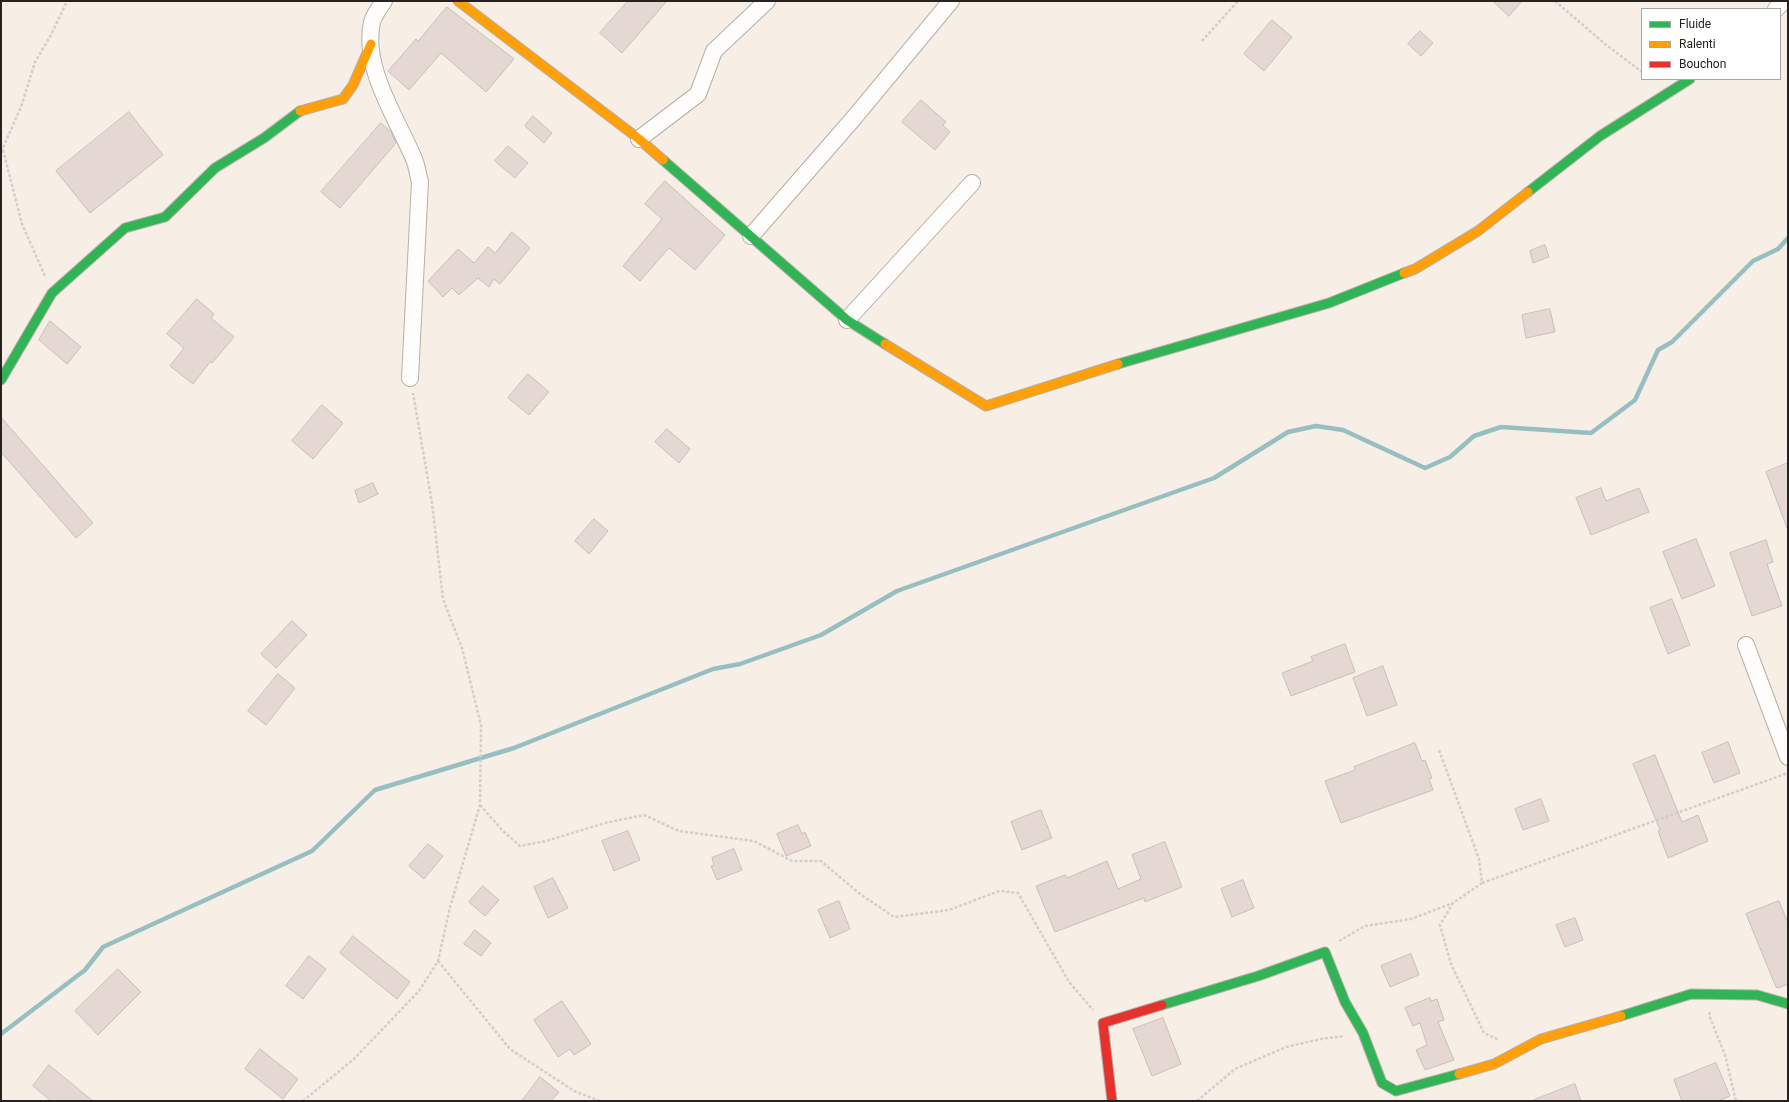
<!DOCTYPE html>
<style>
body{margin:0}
#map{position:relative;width:1789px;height:1102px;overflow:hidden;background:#f7efe6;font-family:Roboto,sans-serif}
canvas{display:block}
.frame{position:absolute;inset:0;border:2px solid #27221d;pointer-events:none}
.legend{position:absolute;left:1641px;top:8px;width:140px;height:72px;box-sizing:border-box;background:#fff;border:1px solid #a9a7a5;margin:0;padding:5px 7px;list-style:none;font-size:12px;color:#27221d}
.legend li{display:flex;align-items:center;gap:8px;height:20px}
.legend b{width:20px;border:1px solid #a9a7a5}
</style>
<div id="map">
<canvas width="1789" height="1102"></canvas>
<div class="frame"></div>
<ul class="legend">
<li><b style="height:5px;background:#30b455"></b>Fluide</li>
<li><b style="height:5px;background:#ff9f0a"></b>Ralenti</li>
<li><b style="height:5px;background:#e5322d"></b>Bouchon</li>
</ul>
</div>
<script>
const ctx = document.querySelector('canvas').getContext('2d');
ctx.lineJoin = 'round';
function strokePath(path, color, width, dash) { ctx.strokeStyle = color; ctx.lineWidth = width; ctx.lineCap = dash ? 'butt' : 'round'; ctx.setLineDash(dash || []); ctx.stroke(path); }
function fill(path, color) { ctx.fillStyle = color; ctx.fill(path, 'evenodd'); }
const stream = new Path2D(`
 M1,1034L85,970L103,947L312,851L375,790L514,748L713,669L740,664L821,635L897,591L1214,478L1288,432L1316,426L1343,430L1425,468L1450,457L1474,436L1501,427L1591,433L1635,400L1658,350L1672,342L1753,261L1778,249L1788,238`);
const building = new Path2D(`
 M628,1H667L622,53L600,33Z
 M1493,1H1522L1509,16Z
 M447,7L514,59L486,92L441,53L409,90L388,71L416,39L418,41Z
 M1272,20L1292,37L1264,71L1244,54Z
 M1420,31L1433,43L1421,56L1408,44Z
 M921,100L946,122L943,125L950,132L935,150L902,122Z
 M129,112L163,155L90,213L56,171Z
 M533,116L552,133L544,143L525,126Z
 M381,123L391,132L396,143L340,208L321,192Z
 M508,146L528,163L515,178L495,161Z
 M665,181L725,235L695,270L669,248L640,281L623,266L662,219L645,204Z
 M512,232L530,248L500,284L494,279L489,287L478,278L459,295L452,288L443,297L428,281L458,249L474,263L488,247L495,253Z
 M1545,245L1549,257L1533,263L1530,251Z
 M197,299L214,314L211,318L234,337L212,363L211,361L193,384L170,366L184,348L167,334Z
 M1550,309L1555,332L1526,338L1522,315Z
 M50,321L81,347L67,364L39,340Z
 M528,374L549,392L529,415L508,398Z
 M322,405L343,423L313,459L292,441Z
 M1,417L93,523L76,538L1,452Z
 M667,429L690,449L679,463L655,442Z
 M1788,463V528H1787L1766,472Z
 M373,483L378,494L359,503L355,491Z
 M1601,488L1606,501L1639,488L1649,512L1591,535L1576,498Z
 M594,519L608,531L589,554L575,541Z
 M1696,539L1715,586L1682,599L1663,552Z
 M1766,540L1773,562L1767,564L1782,606L1752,616L1730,553Z
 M1672,599L1690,645L1668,654L1650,608Z
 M292,621L307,635L276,668L261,654Z
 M1345,644L1355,672L1291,696L1282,673L1313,661L1311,657Z
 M1383,666L1397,705L1367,716L1353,678Z
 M278,674L295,688L266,725L248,711Z
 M1728,742L1740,773L1714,783L1702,753Z
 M1415,743L1422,761L1425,760L1432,778L1429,779L1433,790L1341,823L1325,781L1355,770L1354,767Z
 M1655,755L1682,822L1698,815L1708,841L1668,858L1658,831L1660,830L1633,764Z
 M1541,799L1549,821L1523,830L1515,809Z
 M1041,810L1052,838L1022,850L1011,822Z
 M798,825L802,834L805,832L811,846L786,856L777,834Z
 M628,831L640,860L614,871L602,841Z
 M1165,842L1182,887L1145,902L1144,898L1055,932L1036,886L1065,875L1067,878L1107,861L1118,889L1141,879L1132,855Z
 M428,844L443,856L424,879L409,866Z
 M734,849L742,870L717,880L711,866L714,865L712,858Z
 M553,878L568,908L548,918L534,887Z
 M1243,880L1254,908L1232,917L1221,889Z
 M483,886L499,900L485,916L469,902Z
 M839,901L850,929L830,938L818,910Z
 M1779,901L1788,923V984L1778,988L1776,987L1746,914Z
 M1575,918L1583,940L1565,947L1556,925Z
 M475,930L491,943L481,956L464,944Z
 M353,936L410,982L397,999L340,953Z
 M1411,954L1419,975L1390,987L1381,966Z
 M309,956L326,969L303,999L286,986Z
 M118,969L141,992L98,1035L75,1011Z
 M1430,998L1431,1001L1437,999L1444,1020L1438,1022L1454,1060L1425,1070L1416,1050L1427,1045L1420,1023L1413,1026L1405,1008Z
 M562,1001L591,1044L574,1055L570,1049L558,1057L534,1020Z
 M1163,1018L1181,1064L1152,1076L1133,1029Z
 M260,1049L298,1079L283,1099L245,1069Z
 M1716,1063L1730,1096L1718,1101H1682L1674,1080Z
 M49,1065L93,1101H51L33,1086Z
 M540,1077L559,1092L551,1101H522Z
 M1575,1084L1581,1101H1534V1100Z`);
const path = new Path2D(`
 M1555,1L1605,44L1642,72
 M1202,41L1238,1
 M3,150L22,224L45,276
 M1,152L21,107L35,62L51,35L67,1
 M1439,750L1479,859L1482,883L1453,903L1440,925L1451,964L1484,1033L1499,1040
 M480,805L503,831L520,846L546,841L605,823L644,815L679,831L754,841L792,861H821L860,894L894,917L949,910L999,891L1018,893L1069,982L1093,1010
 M1482,883L1788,773
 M1339,941L1365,926L1411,919L1453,903
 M438,961L510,1049L574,1091L600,1101
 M1710,1012L1709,1015L1725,1055L1736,1101
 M303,1101L354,1059L419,991L438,961L450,907L480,805L481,725L462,648L443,599L432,503L413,393
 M1197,1101L1235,1069L1286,1047L1321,1039L1344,1036`);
const street = new Path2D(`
 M384,1C380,7 374,15 372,22C362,68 397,118 414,159C417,166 418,175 420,182L410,378
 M1776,9L1784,1
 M639,139L698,94L714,51L767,1
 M751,236L853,119L951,1
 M847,320L972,183
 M1746,645L1788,757`);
const fast = new Path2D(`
 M663,160L847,320L885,344
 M1528,192L1600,136L1690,79
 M1118,364L1329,303L1404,273
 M1,380L52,293L125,228L165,217L215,168L264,138L300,111
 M1162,1005L1258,976L1325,952L1345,1002L1363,1033L1382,1083L1396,1091L1459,1074
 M1621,1016L1691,994L1757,995L1788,1004`);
const slow = new Path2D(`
 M458,1L639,139L663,160
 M300,111L343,99L353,85L371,44
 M1404,273L1415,269L1478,231L1528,192
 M885,344L986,406L1118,364
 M1459,1074L1494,1064L1541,1039L1621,1016`);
const jam = new Path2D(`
 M1112,1101L1103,1023L1162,1005`);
strokePath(stream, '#97bfc2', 4.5);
fill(building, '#e5d7d1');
strokePath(building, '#c7bfba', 1);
strokePath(street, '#b6afa8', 18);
strokePath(fast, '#b6afa8', 11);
strokePath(slow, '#b6afa8', 11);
strokePath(jam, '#b6afa8', 11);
strokePath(path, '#d1cfcc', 2.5, [3, 2]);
strokePath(street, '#fefdfb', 16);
strokePath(fast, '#30b455', 9);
strokePath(slow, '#ff9f0a', 9);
strokePath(jam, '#e5322d', 9);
</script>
